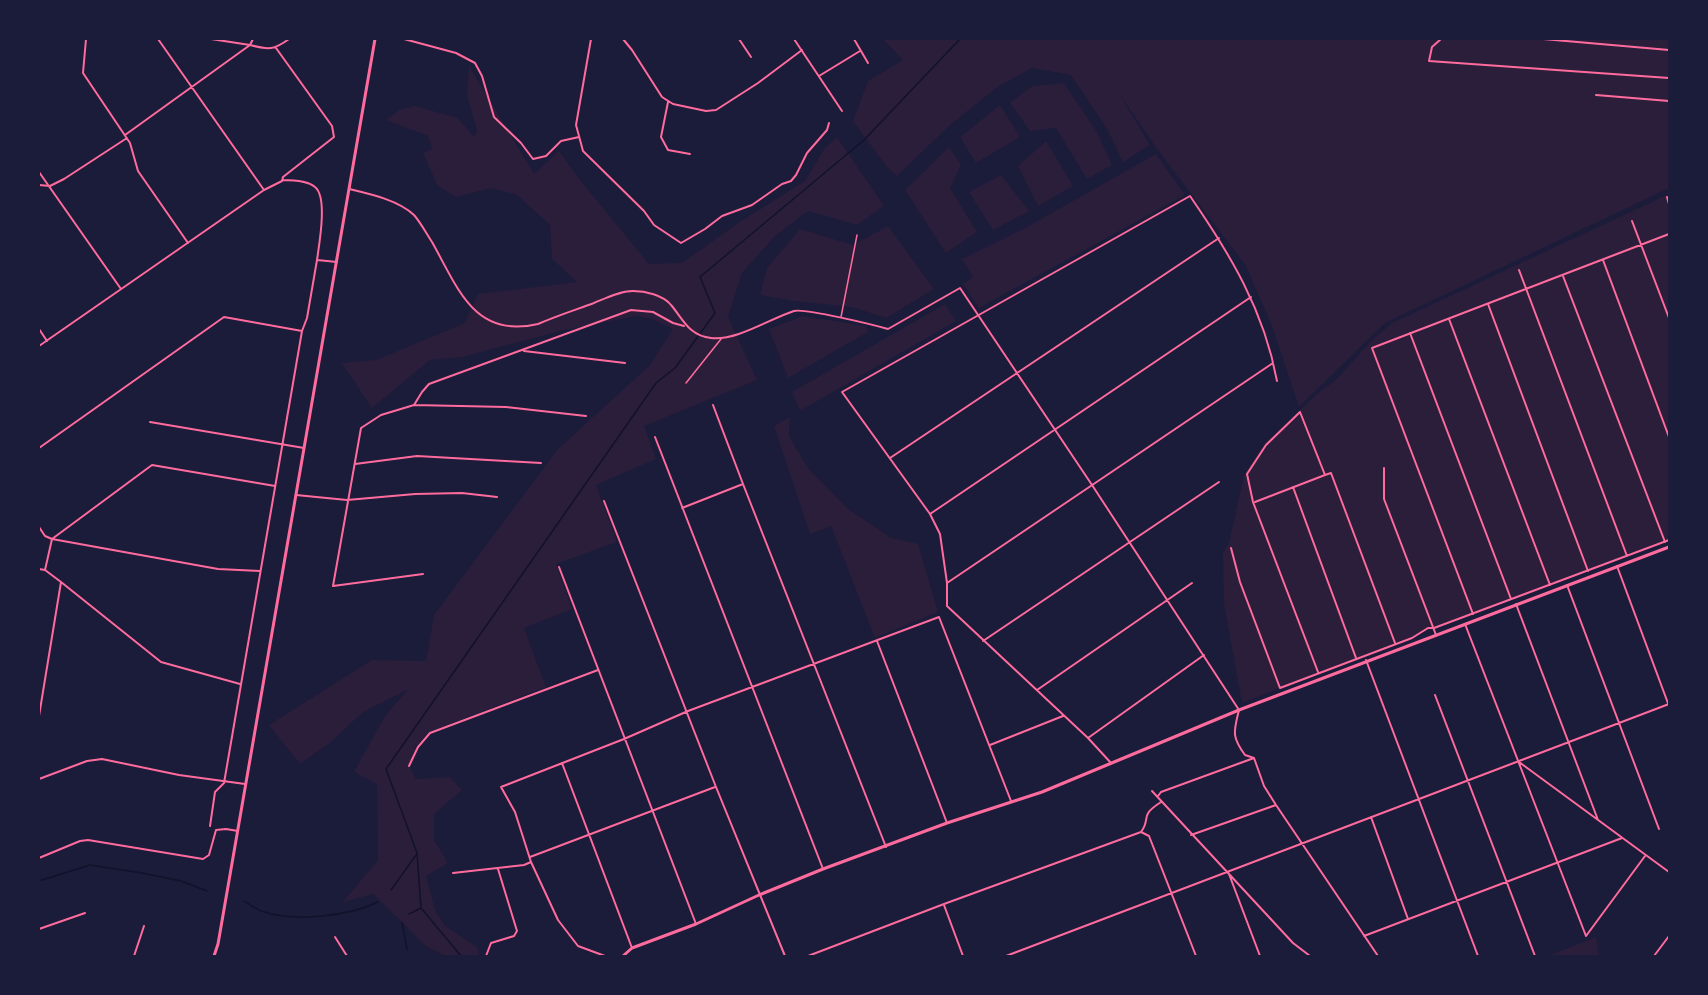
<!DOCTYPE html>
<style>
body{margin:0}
#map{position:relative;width:1708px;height:995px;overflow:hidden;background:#1b1b3a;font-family:Commissioner,sans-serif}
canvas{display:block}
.frame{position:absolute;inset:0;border:40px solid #1b1b3a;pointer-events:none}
</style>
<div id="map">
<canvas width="1708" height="995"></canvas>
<div class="frame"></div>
</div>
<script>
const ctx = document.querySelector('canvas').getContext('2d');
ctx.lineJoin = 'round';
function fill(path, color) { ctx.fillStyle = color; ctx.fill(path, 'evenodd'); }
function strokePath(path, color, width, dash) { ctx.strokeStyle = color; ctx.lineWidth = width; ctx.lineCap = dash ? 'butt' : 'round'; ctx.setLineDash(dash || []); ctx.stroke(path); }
const green = new Path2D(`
 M883,39H1669V188L1385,323L1299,407L1272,326L1246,266L1157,149L1118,92L1150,145L1123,162L1107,129L1071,75L1032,68L999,86L950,125L897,176L887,167L853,121L868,81L903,60Z
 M469,66L534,174L559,151L580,180L649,264L682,263L738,223L805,181L824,149L837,137L884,206L857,225L808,211L776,235L742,273L728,317L757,380L644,426L656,459L596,485L617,542L556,564L572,609L524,628L546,687L429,732L416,746L409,766L416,779L450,777L462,790L434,814V840L448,863L426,876L435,910L445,926L478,948L479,956H445L426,946L373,894L343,902L378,860L377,784L354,772L385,716L407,690L363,712L331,742L300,764L269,725L372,660L426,661L434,615L558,449L649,366L673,329L652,319L637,316L564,330L462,357L430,360L372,408L342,363L376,360L465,323L478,294L577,282L552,259L550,225L517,195L491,188L456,197L437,185L423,153L432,149L428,136L386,120L399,110L415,106L458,118L474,137L477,131L467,95Z
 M1064,83L1097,132L1112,165L1087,179L1056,128L1030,131L1010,103L1032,86Z
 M1000,105L1020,137L976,163L960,137Z
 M1046,141L1073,186L1038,206L1018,166Z
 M949,147L961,165L950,188L977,232L946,253L905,190Z
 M1156,154L1185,195L979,308L963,284L973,277L962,259L1027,227Z
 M1001,175L1029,211L993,230L969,192Z
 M1669,194V539L1508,599L1242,703L1224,604L1223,553L1229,543L1244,475L1265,443L1317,394L1338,378L1371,341L1392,323Z
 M888,226L934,289L886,318L852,307L794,301L760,295L767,268L800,229L853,245Z
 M945,304L956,321L800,411L792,392Z
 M803,316L866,326L868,332L788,378L769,329Z
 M790,417L789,436L808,468L847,508L891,538L918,544L938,612L875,638L831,526L810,534L774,426Z
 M1596,937L1599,956H1548Z`);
const stream = new Path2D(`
 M39,881L90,865L142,873L181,881L207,891
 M391,890L416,855
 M244,901C250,905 257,910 264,912C296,922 349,916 378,902
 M409,914L421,908
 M402,922L407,949
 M461,956L421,908L417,853L386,769L656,383L675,368L715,313L700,277L864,140L960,39`);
const pedestrian = new Path2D(`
 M841,317L857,235
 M686,383L721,339`);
const minor = new Path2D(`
 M86,39L83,73L130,143L138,171L188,243
 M158,39L264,190
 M211,39L250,45L253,39
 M404,39L456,53L475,63L482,76L494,117L521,143L533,159L546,156L561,141L579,137
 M591,39L576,125L583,151L644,211L654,225L681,243L705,229L722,216L752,205L782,184L791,181L796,175L807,153L827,130L829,123
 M623,39L632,50L662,97L673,104L706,111L716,110L758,83L802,50
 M739,39L751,57
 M794,39L842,111
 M854,39L868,63
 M1441,39L1432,47L1429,61L1669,78
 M1543,39L1669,50
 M819,76L860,51
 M1596,95L1669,101
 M668,102L661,137L668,150L690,154
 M125,135L250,45C269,50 274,50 289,39
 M39,172L121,289
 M283,180C292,180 308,181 315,187C328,197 319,245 317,260
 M39,185L50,186L64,179L127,138
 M349,189C370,194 398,200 414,215C421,223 426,233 432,242C458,288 474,339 538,324C556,316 575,310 594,303C606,298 620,291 633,291C645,291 663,295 671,305C683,319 689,336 711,338C737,341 769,319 794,311C805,308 874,325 888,329L960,288L1092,485L1239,710C1234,731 1231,736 1245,755L1254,758
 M1667,197L1669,204
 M1632,221L1669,318
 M1603,260L1669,437
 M1519,270L1627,556
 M1563,276L1665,542
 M1488,304L1588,571
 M1449,319L1550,585
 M39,329L47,341
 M1410,333L1511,599
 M39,346L264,190L282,181L283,177L334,137L332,126L276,48
 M524,351L625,363
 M414,405L422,392L429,384L631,310L653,312L673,323L684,326
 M713,405L743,484L886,847
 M150,422L304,448
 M655,437L823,869
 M39,448L224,317L302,331L307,318L317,260L337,262
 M890,458L1219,238
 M355,464L417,456L541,463
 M1384,468V499L1436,635
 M1293,487L1356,658
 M296,495L347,500L415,494L462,493L497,497
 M604,501L716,787L785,956
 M1255,502L1325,475
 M682,508L743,484
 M930,514L1251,297
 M39,527L45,536L52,539L218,569L260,571
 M52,539L152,465L275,486
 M1231,548L1240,582L1280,688L1412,638L1428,628H1434L1669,540
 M1617,566L1669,706
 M559,567L696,924
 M39,569L45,570L61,582L161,662L240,684
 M45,570L52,539
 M423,574L333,586L361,428L381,415L414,405L506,407L586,416
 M947,583L1273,363
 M1567,585L1659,829
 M1516,604L1598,820
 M1473,614L1372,348L1669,234
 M1465,624L1586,936
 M877,641L947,823
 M983,641L1219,482
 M1366,660L1478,956
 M1318,672L1253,502L1247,474L1266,445L1300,412L1325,475L1331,473L1395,643
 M1037,690L1192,583
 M1435,695L1535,956
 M39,716L61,582
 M1088,738L1204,655
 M990,745L1063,716
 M1254,758L1264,786L1276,805L1378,956
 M1519,762L1669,872
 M562,763L632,948
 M1111,763L1088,738L947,606V583L940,534L930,514L842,392L1190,196C1230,254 1264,310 1277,381
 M409,766L418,747L430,733L598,670
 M39,779L87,761L102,759L179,775L245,784
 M1152,791L1293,943L1310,956
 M1158,796L1161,792L1254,758
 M1161,802C1138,817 1152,817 1141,832L1149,836L1196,956
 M1371,817L1408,919
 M210,826L215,792L224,783L302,331
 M1191,835L1276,805
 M530,857L715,787
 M39,858L80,841L88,840L203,859L209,855L216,830L226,829L238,831
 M453,873L524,865L531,862
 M1229,874L1260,956
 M944,905L963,956
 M39,929L85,913
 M1364,936L1622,838
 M1586,936L1645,856
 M335,937L347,956
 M134,956L144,926
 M486,956L491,943L514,936L517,931L498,869
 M605,956L578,946L558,920L531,862L515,812L501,787L624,739L688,711L939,617L1011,801
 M808,956L944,904L1141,832
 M1006,956L1669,704
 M1654,956L1669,936`);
const tertiary = new Path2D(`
 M623,956L632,948L696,924L759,895L823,869L947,823L1042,792L1239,710L1669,547`);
const secondary = new Path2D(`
 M214,956L218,944L375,39`);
fill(green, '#2a1e3b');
strokePath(stream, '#12122b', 1.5);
strokePath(pedestrian, '#ff6b9d', 1.5);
strokePath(minor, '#ff6b9d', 2);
strokePath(tertiary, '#ff6b9d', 3);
strokePath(secondary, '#ff6b9d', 3);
</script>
